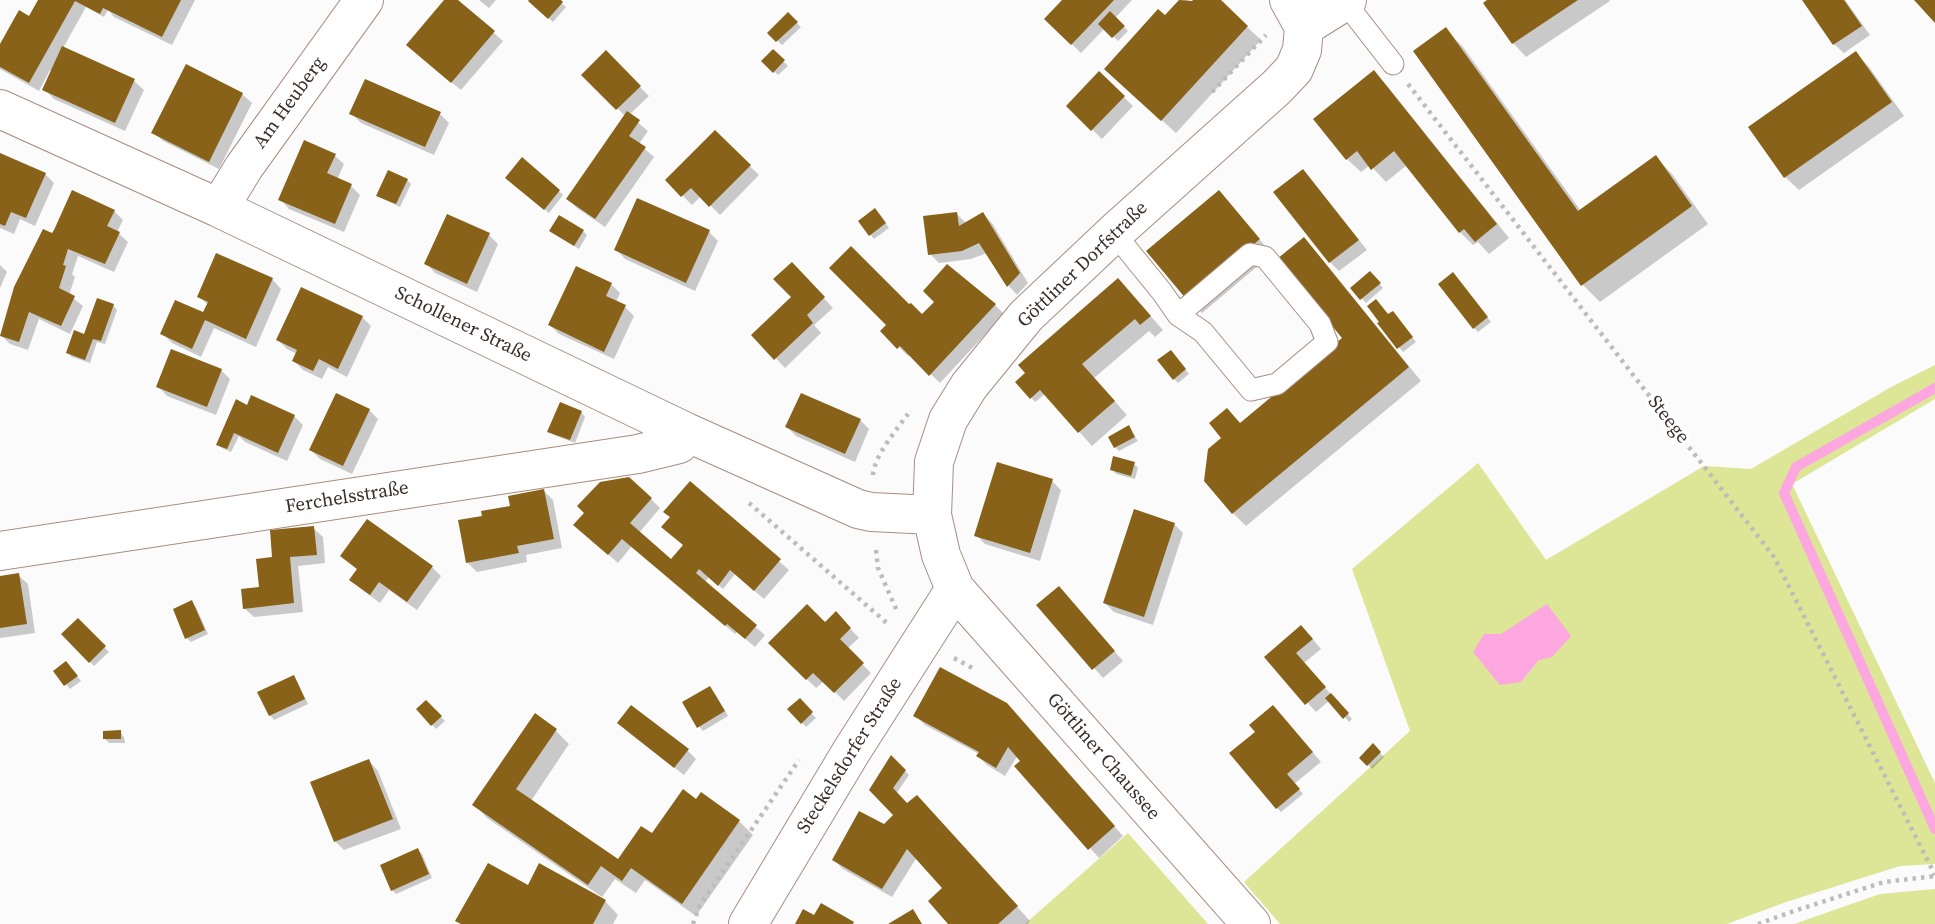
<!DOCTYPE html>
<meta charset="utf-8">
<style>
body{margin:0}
canvas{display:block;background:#fbfbfb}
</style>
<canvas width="1935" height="924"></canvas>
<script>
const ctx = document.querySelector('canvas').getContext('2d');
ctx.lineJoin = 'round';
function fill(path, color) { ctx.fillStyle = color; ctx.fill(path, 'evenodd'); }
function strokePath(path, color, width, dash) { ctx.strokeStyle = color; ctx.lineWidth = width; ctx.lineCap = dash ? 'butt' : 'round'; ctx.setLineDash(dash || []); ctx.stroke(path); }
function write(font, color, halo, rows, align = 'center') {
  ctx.font = font + ' "Source Serif 4",serif'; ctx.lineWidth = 7; ctx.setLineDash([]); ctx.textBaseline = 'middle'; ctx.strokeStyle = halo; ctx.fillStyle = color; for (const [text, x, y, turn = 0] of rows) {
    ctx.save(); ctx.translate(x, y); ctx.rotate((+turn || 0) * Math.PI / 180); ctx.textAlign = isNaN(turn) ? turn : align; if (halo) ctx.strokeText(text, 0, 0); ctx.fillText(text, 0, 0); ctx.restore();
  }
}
const green = new Path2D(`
 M1935,365V399L1792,484L1935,783V864L1900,866L1786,902L1727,924H1280L1244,882L1410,731L1352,569L1478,463L1546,560L1704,466L1751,469L1891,387ZM1484,634H1501L1539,660L1521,682Z
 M1128,833L1208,924H1025Z
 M1935,889V924H1794L1880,894Z`);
const water = new Path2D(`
 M1547,604L1571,636L1552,657L1539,660L1521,682L1500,685L1473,652L1484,634H1501Z`);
const shadow = new Path2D(`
 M40,0H195L172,45L114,17L108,10L104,17L86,7L63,48L134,81L144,90L125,131L54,99L44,89L53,71L50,70L39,91L0,69V48L29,19Z
 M446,0H456L503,41L461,90L417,54Z
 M479,0H496L489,8Z
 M531,0H558L566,7L553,22L530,1Z
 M1065,0H1132L1115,18L1128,31L1118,41L1105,28L1081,53L1046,19Z
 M1181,0H1187L1192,4L1195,0H1218L1261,40L1176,133L1120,82L1165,17Z
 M1490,0H1609L1610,1L1526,57L1513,43Z
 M1804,0H1845L1870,35L1844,53L1834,44Z
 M788,15L801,27L782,45L770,33Z
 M1446,30L1463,47L1581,211L1655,157L1672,174L1708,224L1600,302L1583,285Z
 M773,51L788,66L778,75L764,61Z
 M606,53L649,96L629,115L648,131L639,144L654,157L605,227L577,208L568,199L625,116L584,75Z
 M1855,53L1869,67L1904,116L1799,190L1785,177Z
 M187,67L242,94L252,103L219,169L163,141L154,132Z
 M1099,73L1133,106L1102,139L1068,106Z
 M1374,73L1387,86L1509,238L1489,254L1478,242L1473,245L1460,232L1407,165L1386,182L1370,165L1361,172L1347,159Z
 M352,114H440L449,123L434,155L361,123Z
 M715,132L759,175L720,215L701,196L692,205L667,180Z
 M0,155L45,174L54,183L35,226L20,219L14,234L0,228Z
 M334,155L344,164L337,180L351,186L360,195L344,232L289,209L280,199Z
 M1303,171L1367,250L1339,271L1330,262Z
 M407,180L411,184L400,207L383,199L378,195Z
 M511,182L559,191L563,195L549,213Z
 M1219,192L1272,254L1202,313L1189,299Z
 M114,211L123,220L117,232L128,242L114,272L78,256L72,274L75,277L69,295L83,306L70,334L39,319L28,350L10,344L1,335L53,235Z
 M956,213L967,224L983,214L992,223L1028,283L1017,295L1009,286L987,253L971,259L939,263L930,254Z
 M879,214L889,228L874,239L870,234Z
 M583,231L587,235L579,249L556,235Z
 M709,232L718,241L695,291L625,259L616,249Z
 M489,235L498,244L477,292L435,273L426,263Z
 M1303,239L1317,253L1421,381L1246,526L1233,513L1241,424L1345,338Z
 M0,265L7,272L0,288Z
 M792,265L833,308L814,325L821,333L785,368L754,335L793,297Z
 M1370,273L1383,288L1366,303L1352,288Z
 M272,279L281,289L256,347L214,328L201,357L172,343L163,334L204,314L208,305L199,296Z
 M1457,279L1491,322L1478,332L1474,328Z
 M611,284L620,293L616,302L625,307L634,316L614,359L559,334L550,325Z
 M1131,294L1163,330L1155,337L1149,331L1094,378L1127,415L1092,446L1045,394L1035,402L1018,382Z
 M113,305L117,310L105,344L97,342L90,363L72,357L68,353Z
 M995,305L1004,314L940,383L910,354L908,356L883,331L909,306L922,316Z
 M1389,316L1397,317L1416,342L1403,352L1399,347Z
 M362,317L371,326L347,377L328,367L322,379L303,370L294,361L297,354L287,349L278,340Z
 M1175,356L1189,374L1178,383L1174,379Z
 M221,370L230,379L216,415L167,396L158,386Z
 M246,406L294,416L303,425L287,461L245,442L239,436L231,452L222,448L218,444Z
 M369,410L378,419L352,474L320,459L311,450Z
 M581,412L585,417L575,443L554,435L550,431Z
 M860,420L869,429L855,462L796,436L787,427Z
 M1128,427L1138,441L1119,451L1115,447Z
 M1134,464L1138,468L1135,479L1116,474L1112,469Z
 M1052,481L1061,490L1040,561L985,544L976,535Z
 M690,483L789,570L764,599L735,574L723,589L709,577L704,583L765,635L755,647L737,632L735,634L632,546L618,563L585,534L651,499L660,508L639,533L671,561L684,546L672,518Z
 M544,491L553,500L562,548L526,555L527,562L477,572L468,563L484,517L512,507Z
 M1174,524L1183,533L1153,625L1114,612L1105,603Z
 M313,528L323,537L325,563L298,566L303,612L254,617L244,608L260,589L274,558Z
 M342,556L432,567L441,576L417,610L389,590L380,603L361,589L352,580L359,571Z
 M18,575L28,584L35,633L0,638V578Z
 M1068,598L1123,661L1103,678L1039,605Z
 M192,603L196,607L208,634L191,642L187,638Z
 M78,620L109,652L94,666L63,634Z
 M845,623L859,638L847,649L871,673L844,701L824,681L816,688L770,643L825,624Z
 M1310,636L1321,649L1304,663L1352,719L1349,722L1330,700L1316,712L1266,657Z
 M70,668L81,681L70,689L55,671Z
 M293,677L297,681L308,704L274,720L270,715Z
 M714,692L728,716L703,731L699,726Z
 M799,701L816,718L806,727L790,709Z
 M426,702L445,721L436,729L418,709Z
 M535,716L556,731L569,744L531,801L618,861L653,836L701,795L739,821L753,835L696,916L645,880L636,893L615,879L602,897L487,818L474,804Z
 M916,716L1050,754L1123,836L1099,858L1017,767L1023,761L1018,755L1005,776L987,765L978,756L979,754L925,725Z
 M1282,716L1321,762L1294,784L1303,794L1281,812L1277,808Z
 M619,723L687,750L696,759L684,775L628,732Z
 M120,732L124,737L125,743H109L105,739Z
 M1373,746L1384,757L1372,769L1362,758Z
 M891,758L909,775L896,794L907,806L930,810L1030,921L1027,924H951L945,888L917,857L892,897L843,869L834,860L884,826L896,816L871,790Z
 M369,761L378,771L401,829L344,850L335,841Z
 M417,850L422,854L432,878L396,894L392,890Z
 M528,888L605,901L618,915L613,924H461L458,921Z`);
const stream = new Path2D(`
 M1935,388L1796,467L1784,493L1935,829`);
const building = new Path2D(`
 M38,0H181L162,37L103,8L100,14L75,1L29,83L0,67V44L19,10L29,16Z
 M444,0H458L495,31L451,83L406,45Z
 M529,0H561L563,2L548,19L528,1Z
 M1062,0H1114L1071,45L1044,19Z
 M1179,0L1192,1L1193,0H1221L1248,26L1161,121L1104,69L1158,9L1165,15Z
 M1487,0H1578L1512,44L1483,3Z
 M1802,0H1844L1862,26L1833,45Z
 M1914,0H1935V23Z
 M1110,11L1125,26L1112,38L1098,24Z
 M788,12L798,22L776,42L767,33Z
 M1446,27L1578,211L1656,155L1692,206L1581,286L1413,51Z
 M62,46L135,79L115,123L42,90Z
 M773,49L785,60L773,73L761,61Z
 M606,50L641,86L616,110L581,75Z
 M1856,51L1892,102L1784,178L1748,127Z
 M186,64L243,93L209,162L151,133Z
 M1374,70L1497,224L1475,242L1464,229L1459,233L1394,151L1371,170L1357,151L1346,160L1313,119Z
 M1099,71L1125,96L1091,131L1066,106Z
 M365,79L441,112L425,147L349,114Z
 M627,111L640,120L629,136L646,147L595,219L566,199Z
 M715,130L751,165L709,207L691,188L681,197L665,180Z
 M304,140L336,154L327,173L352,184L335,224L278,200Z
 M0,153L46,173L26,218L11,212L5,226L0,224Z
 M522,157L560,190L544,210L505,178Z
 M1303,169L1359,240L1329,263L1273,192Z
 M388,170L408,179L396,204L376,196Z
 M72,190L115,210L107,226L120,232L105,264L68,249L63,265L66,266L59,288L75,296L61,326L29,312L19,342L0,336L14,287L43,229L52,233L54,230Z
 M1219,190L1260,239L1187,300L1146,251Z
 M637,198L710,230L686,283L614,250Z
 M875,208L886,223L869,236L858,221Z
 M957,212L959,226L983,212L1020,273L1007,287L979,243L962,251L928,255L923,216Z
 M447,214L490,233L467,284L424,264Z
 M559,215L584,230L574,246L549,231Z
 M1304,237L1409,367L1232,514L1204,481L1208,449L1221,438L1209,423L1227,408L1240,423L1342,338L1277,259Z
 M851,246L909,304L911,303L922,314L934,302L923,291L947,264L996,304L929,376L900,346L897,349L880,331L886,325L829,268Z
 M216,253L273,278L246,339L205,320L192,349L160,334L175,300L203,312L208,302L197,297Z
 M792,262L825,297L807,315L813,323L774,360L751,335L791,297L773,279Z
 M576,266L612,283L606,296L626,305L604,352L548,325Z
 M1370,271L1381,283L1360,300L1350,288Z
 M1453,272L1488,317L1473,329L1438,284Z
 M1118,278L1151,316L1140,325L1135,319L1082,364L1115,401L1078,433L1040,390L1030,399L1015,382L1025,373L1018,365Z
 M301,287L363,316L338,369L319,359L313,371L292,361L297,350L276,340Z
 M97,298L114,304L101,341L93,339L85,360L66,353L74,330L84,334Z
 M1376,299L1388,314L1393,311L1413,337L1397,349L1377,323L1379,322L1367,306Z
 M171,349L222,369L207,407L156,387Z
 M1171,350L1186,369L1173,380L1157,360Z
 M336,393L370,409L343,466L309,450Z
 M801,393L861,419L845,454L785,427Z
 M251,395L295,415L278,453L234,433L227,449L216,445L236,399L247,405Z
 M560,402L582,411L570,440L547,432Z
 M1129,425L1135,437L1114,448L1108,437Z
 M1113,456L1135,462L1131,476L1110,470Z
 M997,462L1053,479L1030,553L974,536Z
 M629,477L652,498L630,523L671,559L683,545L661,527L670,517L663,512L690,481L781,559L754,591L730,570L718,586L699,569L696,573L757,625L745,639L727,624L725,626L622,539L608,555L573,525L584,513L577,506L600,482Z
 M544,489L554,539L517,546L519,553L466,563L458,520L482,516L481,511L510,506L508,496Z
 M1134,509L1175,523L1144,617L1103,603Z
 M367,519L433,566L407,602L379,582L370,595L349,580L357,569L340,556Z
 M314,526L317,555L290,557L294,603L243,609L241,589L259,587L256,559L272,557L270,530Z
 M19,573L27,624L0,628V576Z
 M1059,586L1115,651L1092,670L1036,605Z
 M192,600L205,630L185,639L173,609Z
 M807,604L825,622L836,611L851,628L840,639L864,663L834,693L813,673L806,680L768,643Z
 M78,618L106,646L89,663L61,634Z
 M1301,625L1313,639L1296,653L1326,687L1305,705L1264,657Z
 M66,661L78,676L64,686L53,671Z
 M940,667L1007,703L1115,826L1088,850L1014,766L1020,761L1008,747L996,768L976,756L979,752L913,716Z
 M294,675L305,699L269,716L257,692Z
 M710,686L725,711L697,728L682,702Z
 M1331,693L1349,713L1343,719L1325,698Z
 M800,698L813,712L801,724L787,709Z
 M426,700L442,716L431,726L416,709Z
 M631,705L689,749L674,768L617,723Z
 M1273,705L1313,752L1287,774L1300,789L1276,809L1229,753L1255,732L1249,725Z
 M535,713L557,729L516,789L618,859L641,826L652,833L683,789L696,799L701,792L740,820L682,904L631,868L622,881L601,866L588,885L472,805Z
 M121,730V739H103V731Z
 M1373,743L1381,752L1367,766L1359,758Z
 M891,755L906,770L893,788L907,803L917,795L1018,906L998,924H948L928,901L942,888L907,849L882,889L832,860L859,811L884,824L893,815L869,790Z
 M369,759L393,819L334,842L310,782Z
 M418,848L429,874L391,891L380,865Z
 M488,863L528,885L539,863L606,900L593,924H461L455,921Z
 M821,903L854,922L853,924H795L803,909L814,915Z
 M913,909L922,924H888Z`);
const path = new Path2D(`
 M1408,84L1774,557L1935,875
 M1212,92L1266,35
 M873,475C874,456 897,429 908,414
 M749,503L888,624
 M876,550L878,568L897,611
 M954,658L974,669
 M693,924L700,905L799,760
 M1758,924L1791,912L1884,882L1935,876`);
const service = new Path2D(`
 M1344,1L1393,64
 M1114,233L1162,292L1178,315L1203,332L1251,390L1277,384L1327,342L1320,324L1265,257L1250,254L1178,315`);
const minor = new Path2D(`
 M1304,27L1347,0
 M0,109L219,208L686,432L858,509L871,512L932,515
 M219,208L244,167L364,0
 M0,551L638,454L679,444L686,432
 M748,924L851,752L955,589`);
const tertiary = new Path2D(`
 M1251,924L955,589L941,555L932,515L934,462L948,420L969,386L1026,316L1114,233L1277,87L1294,69L1302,50L1304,27L1289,0`);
const streetNames = [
 ["Am Heuberg",290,103,-54],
 ["Göttliner Dorfstraße",1083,265,-44],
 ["Schollener Straße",463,325,26],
 ["Steege",1668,420,52],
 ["Ferchelsstraße",347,498,-9],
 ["Steckelsdorfer Straße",850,756,-58],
 ["Göttliner Chaussee",1103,757,49]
];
fill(green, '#dde596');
fill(water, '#fda7e0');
fill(shadow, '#0003');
strokePath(stream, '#fda7e0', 10);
fill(building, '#876218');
strokePath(service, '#a98d7f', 23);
strokePath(minor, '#a98d7f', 40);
strokePath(tertiary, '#a98d7f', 40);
strokePath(path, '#bfbbb9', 4.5, [3.5, 5]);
strokePath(service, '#fff', 21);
strokePath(minor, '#fff', 38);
strokePath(tertiary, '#fff', 38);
write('19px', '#3a2e29', '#fff', streetNames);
</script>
